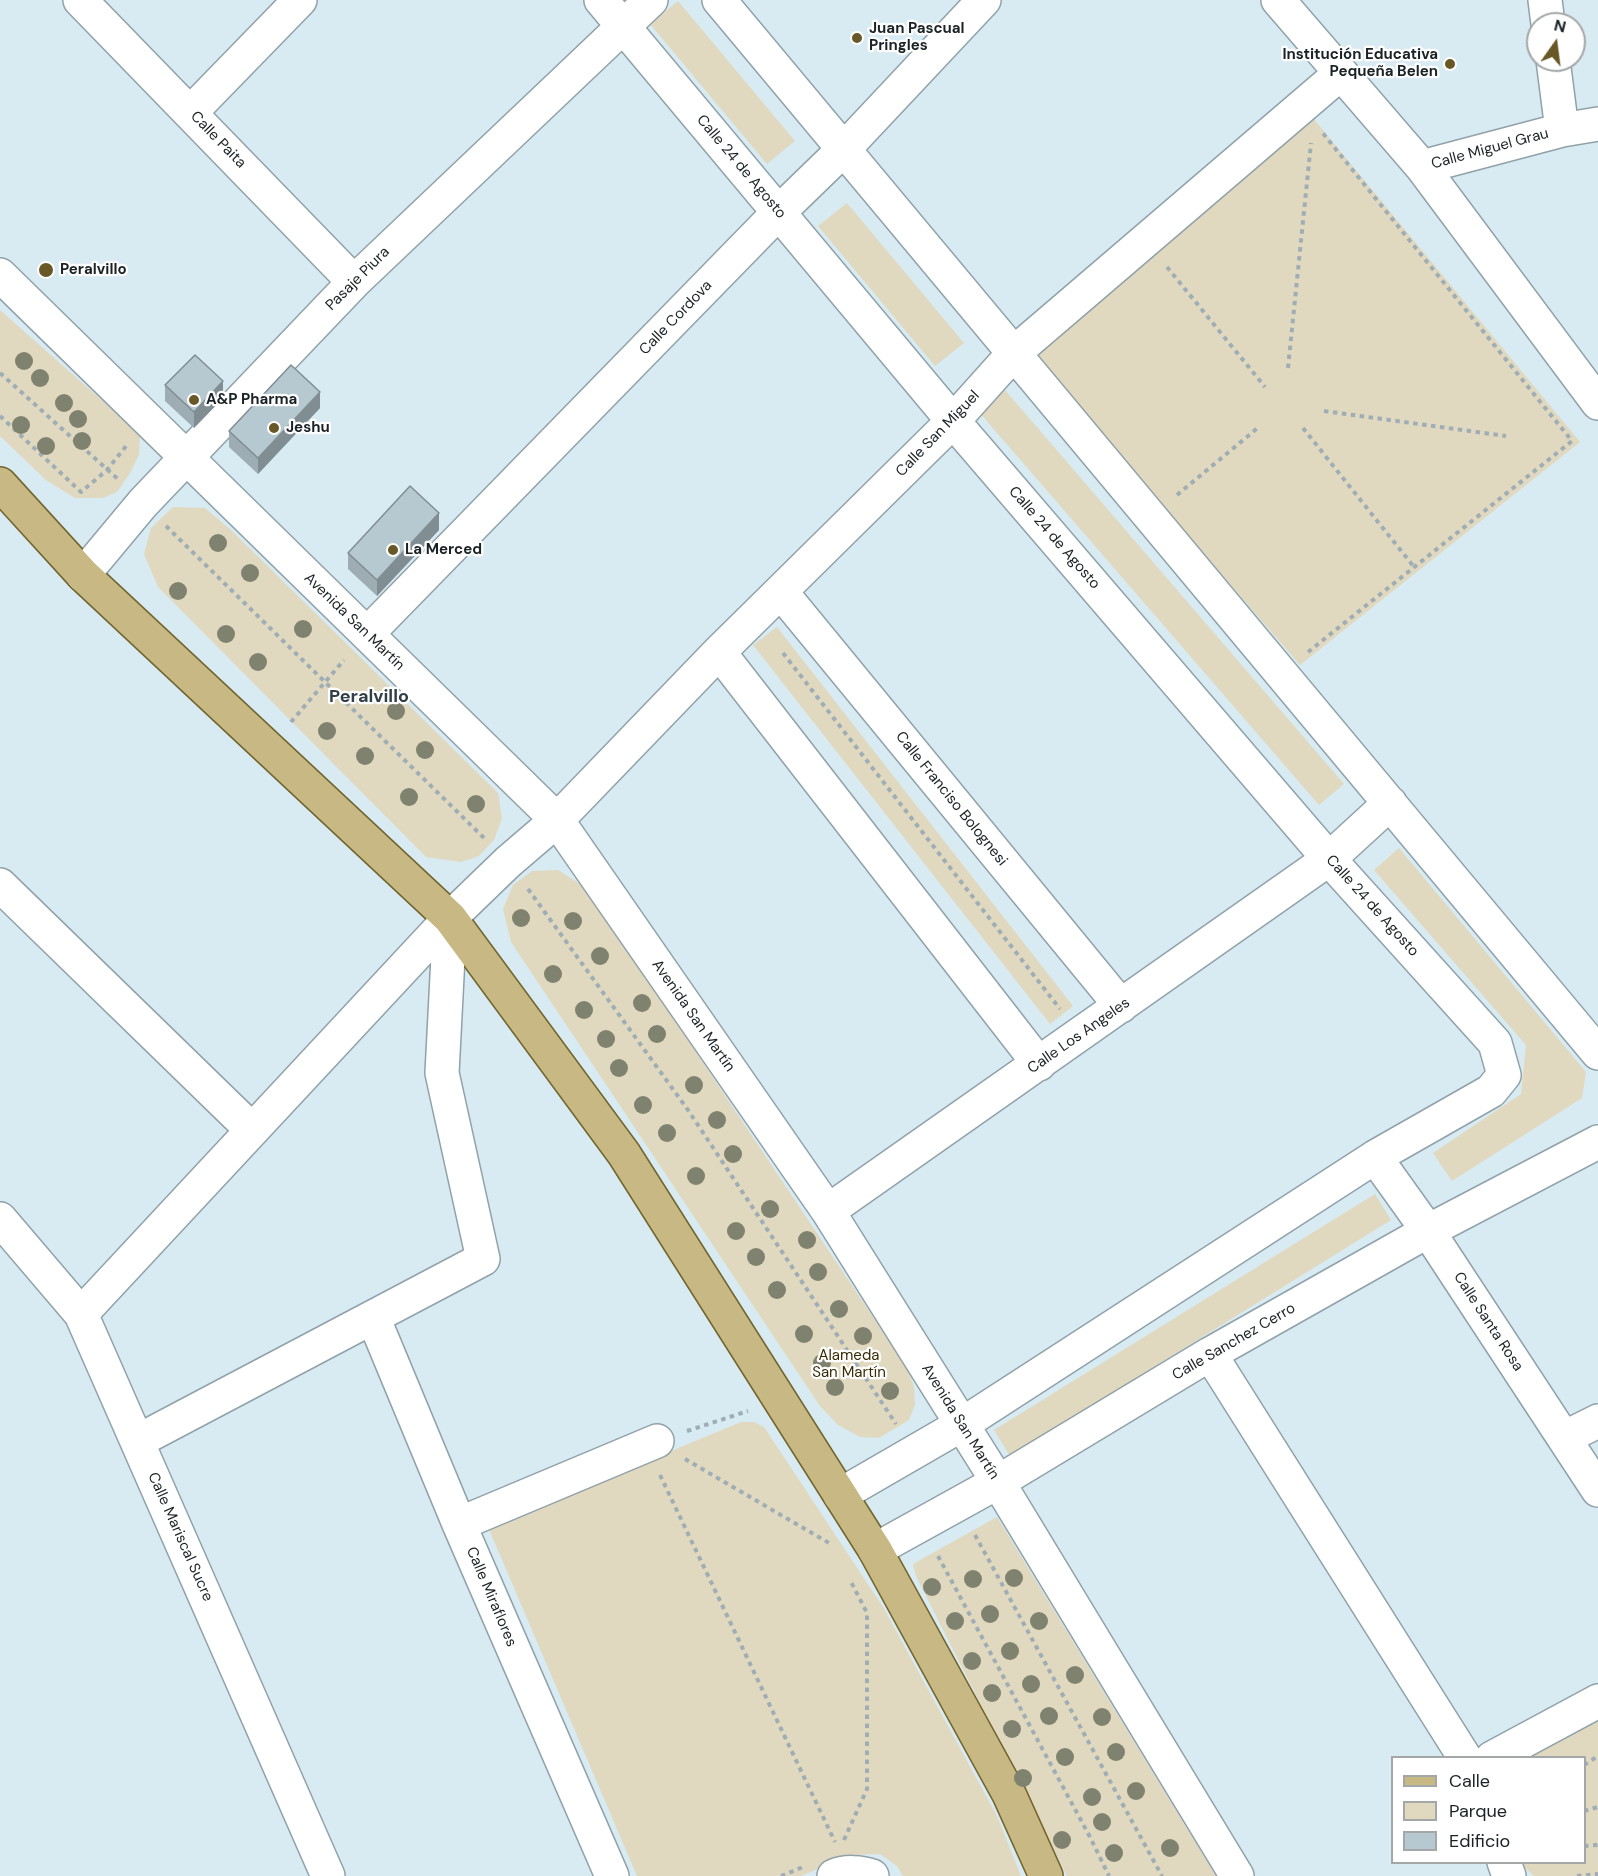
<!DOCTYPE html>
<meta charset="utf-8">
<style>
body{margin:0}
#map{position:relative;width:1598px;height:1876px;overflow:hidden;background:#d8eaf2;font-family:"DM Sans",sans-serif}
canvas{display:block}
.legend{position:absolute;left:1391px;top:1756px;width:195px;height:108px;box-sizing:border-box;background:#fff;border:2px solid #a4a7a8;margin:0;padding:8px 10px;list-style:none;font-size:18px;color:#1b2225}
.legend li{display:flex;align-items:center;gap:12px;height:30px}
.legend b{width:30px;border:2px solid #a4a7a8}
.north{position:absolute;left:1526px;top:12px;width:60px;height:60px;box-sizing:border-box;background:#fff;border:2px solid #a4a7a8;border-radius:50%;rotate:14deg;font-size:16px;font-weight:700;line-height:24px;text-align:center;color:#1b2225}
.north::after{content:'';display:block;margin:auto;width:21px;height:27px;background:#675825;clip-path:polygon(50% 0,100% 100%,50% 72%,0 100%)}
</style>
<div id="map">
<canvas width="1598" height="1876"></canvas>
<ul class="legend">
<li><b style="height:8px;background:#c7b884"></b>Calle</li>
<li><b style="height:16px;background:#e1d9bf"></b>Parque</li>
<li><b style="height:16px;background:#b7c9d0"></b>Edificio</li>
</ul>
<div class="north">N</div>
</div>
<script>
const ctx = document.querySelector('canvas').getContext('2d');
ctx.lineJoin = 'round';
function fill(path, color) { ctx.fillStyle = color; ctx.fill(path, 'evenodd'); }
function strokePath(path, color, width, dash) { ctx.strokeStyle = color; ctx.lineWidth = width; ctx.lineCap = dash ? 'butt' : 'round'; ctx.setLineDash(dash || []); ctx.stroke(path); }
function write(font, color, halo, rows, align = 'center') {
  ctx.font = font + ' "DM Sans",sans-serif'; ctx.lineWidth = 4.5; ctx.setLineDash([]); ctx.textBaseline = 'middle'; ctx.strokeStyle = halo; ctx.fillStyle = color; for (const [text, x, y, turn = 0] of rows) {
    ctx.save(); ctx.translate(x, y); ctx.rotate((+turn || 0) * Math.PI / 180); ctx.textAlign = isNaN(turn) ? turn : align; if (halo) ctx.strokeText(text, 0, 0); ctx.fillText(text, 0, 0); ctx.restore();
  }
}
const green = new Path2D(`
 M678,1L795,141L767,164L650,24Z
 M1313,118L1580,442L1300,665L1029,352Z
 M847,203L964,343L935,366L818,226Z
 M0,310L140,434L139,455L130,473L117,492L103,498H75L46,480L0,436Z
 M1005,390L1344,784L1319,805L979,412Z
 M173,507L205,508L231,530L498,793L502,818L494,840L479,856L461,862L426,857L158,587L144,554L151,528Z
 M777,627L1073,1006L1050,1024L753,645Z
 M1399,848L1586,1072L1582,1098L1452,1181L1433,1153L1521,1094L1526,1045L1374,870Z
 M558,870L582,885L597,904L907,1368L914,1387L915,1405L909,1420L879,1438L860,1437L838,1425L820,1406L511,942L503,909L513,885L532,871Z
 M1375,1194L1391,1220L1010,1456L994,1430Z
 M741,1422H754L764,1427L883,1607L997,1816L1021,1876H903L897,1866L880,1854L850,1855L801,1876H637L488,1527Z
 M997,1517L1216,1876H1067L916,1576L913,1564Z
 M1598,1718V1876H1534L1525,1868L1522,1863L1584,1862V1758L1527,1757Z`);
const path = new Path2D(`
 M1167,267L1265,387
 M1288,368L1311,143
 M0,373L120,481
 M1324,411L1506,436
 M0,416L81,492L107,470L127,445
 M1303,428L1414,567
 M1177,495L1260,426
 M166,526L484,838
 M1308,652L1572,441L1321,131
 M783,653L1060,1009
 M291,722L344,660
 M528,889L688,1110L896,1424
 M687,1431L748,1411
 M685,1459L829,1543
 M660,1475L835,1842
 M975,1535L1162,1876
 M938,1556L1090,1837L1109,1876
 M1584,1765L1598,1756
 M1584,1811L1598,1807
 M844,1840L867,1789V1613L850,1580
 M1584,1846L1598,1845
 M781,1876L803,1867
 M1577,1876L1598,1874`);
const minor = new Path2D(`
 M80,0L354,282
 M601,0L953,421L1329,859L1495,1043L1504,1075L1491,1091L1375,1157L961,1425L840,1495
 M719,0L1598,1053
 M1278,0L1422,167L1562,130L1598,124
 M1545,0L1548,24
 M1553,60L1562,130
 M191,112L300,0
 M1422,167L1598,403
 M0,275L557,820L828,1211L998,1482L1237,1876
 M83,575L143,503L354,282L651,0
 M781,592L1121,1006
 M367,634L779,212L844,149L984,0
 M719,652L1039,1064
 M0,885L252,1130
 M1375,1157L1428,1231L1598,1490
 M828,1211L1329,859L1390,803
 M0,1219L81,1314L328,1876
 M81,1314L450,918L508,862L557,820L719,652L953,421L1014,353L1341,73
 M373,1317L459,1524L612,1876
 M1210,1354L1465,1758
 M1564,1438L1598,1421
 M138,1441L483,1259L442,1073L450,918
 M459,1524L657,1441
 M875,1550L998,1482L1210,1354L1428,1231L1598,1142
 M1492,1758L1598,1701
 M1504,1862L1509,1876
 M834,1876C845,1871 861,1872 872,1876`);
const major = new Path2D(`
 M0,484L83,575L450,918L624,1154L875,1550L1009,1794L1046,1876`);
const trees = [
 [24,361],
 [40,378],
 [64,403],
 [78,419],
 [21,425],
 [82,441],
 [46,446],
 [218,543],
 [250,573],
 [178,591],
 [303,629],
 [226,634],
 [258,662],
 [396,711],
 [327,731],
 [425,750],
 [365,756],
 [409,797],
 [476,804],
 [521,918],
 [573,921],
 [600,956],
 [553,974],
 [642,1003],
 [584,1010],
 [657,1034],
 [606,1039],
 [619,1068],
 [694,1085],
 [643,1105],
 [717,1120],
 [667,1133],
 [733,1154],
 [696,1176],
 [770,1209],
 [736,1231],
 [807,1240],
 [756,1257],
 [818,1272],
 [777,1290],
 [839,1309],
 [804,1334],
 [863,1336],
 [822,1363],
 [835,1387],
 [890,1391],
 [1014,1578],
 [973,1579],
 [932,1587],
 [990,1614],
 [955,1621],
 [1039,1621],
 [1010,1651],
 [972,1661],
 [1075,1675],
 [1031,1684],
 [992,1693],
 [1049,1716],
 [1102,1717],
 [1012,1729],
 [1116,1752],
 [1065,1757],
 [1023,1778],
 [1136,1791],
 [1092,1797],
 [1102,1822],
 [1062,1840],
 [1170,1848],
 [1114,1853]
];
const wall = new Path2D(`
 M165,385L223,398L194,428L165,401Z
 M320,408L258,474L229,447V431Z
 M439,530L377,596L348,569V553Z`);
const shadedWall = new Path2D(`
 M223,381V398L194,428V412Z
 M320,392V408L258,474V458Z
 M439,513V530L377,596V580Z`);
const building = new Path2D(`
 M195,355L223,381L194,412L165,385Z
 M291,365L320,392L258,458L229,431Z
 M410,486L439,513L377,580L348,553Z`);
const markers = [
 [857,38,6,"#675825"],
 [1450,64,6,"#675825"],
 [46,270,8,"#675825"],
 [194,400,6,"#675825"],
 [274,428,6,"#675825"],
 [393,550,6,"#675825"]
];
const poiNames = [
 ["Juan Pascual",869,29],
 ["Pringles",869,46],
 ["Institución Educativa",1438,55,"right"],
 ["Pequeña Belen",1438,72,"right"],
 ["Peralvillo",60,270],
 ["A&P Pharma",206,400],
 ["Jeshu",286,428],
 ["La Merced",405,550]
];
const streetNames = [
 ["Calle Paita",218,140,46],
 ["Calle Miguel Grau",1490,149,-15],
 ["Calle 24 de Agosto",741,167,50],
 ["Pasaje Piura",358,279,-45],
 ["Calle Cordova",676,318,-46],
 ["Calle San Miguel",938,434,-46],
 ["Calle 24 de Agosto",1054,538,49],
 ["Avenida San Martín",354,622,44],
 ["Calle Franciso Bolognesi",951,799,51],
 ["Calle 24 de Agosto",1372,906,48],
 ["Avenida San Martín",693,1016,55],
 ["Calle Los Angeles",1079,1036,-35],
 ["Calle Santa Rosa",1488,1322,57],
 ["Calle Sanchez Cerro",1234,1342,-30],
 ["Avenida San Martín",960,1422,58],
 ["Calle Mariscal Sucre",180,1537,66],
 ["Calle Miraflores",491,1597,67]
];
const parkNames = [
 ["Alameda",849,1356],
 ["San Martín",849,1373]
];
const quarterNames = [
 ["Peralvillo",369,697]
];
fill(green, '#e1d9bf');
strokePath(minor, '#90a2a9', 36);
strokePath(major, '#72642d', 36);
strokePath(path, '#9fadb4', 4, [4.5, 4.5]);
strokePath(minor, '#fff', 33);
strokePath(major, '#c7b884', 33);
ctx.fillStyle = '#7f826f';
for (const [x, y] of trees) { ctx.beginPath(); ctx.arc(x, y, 9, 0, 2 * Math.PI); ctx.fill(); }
fill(wall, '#9dadb3');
fill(shadedWall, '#808d92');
fill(building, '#b7c9d0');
strokePath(building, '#808d92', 1.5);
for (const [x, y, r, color] of markers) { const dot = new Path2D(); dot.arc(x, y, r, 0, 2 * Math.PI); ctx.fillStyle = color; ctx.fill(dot); strokePath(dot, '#fff', 2); }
write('bold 15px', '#1b2225', '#fff', poiNames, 'left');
write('15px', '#1b2225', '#fff', streetNames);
write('15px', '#372c04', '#fff', parkNames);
write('bold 18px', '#303f45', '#fff', quarterNames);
</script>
